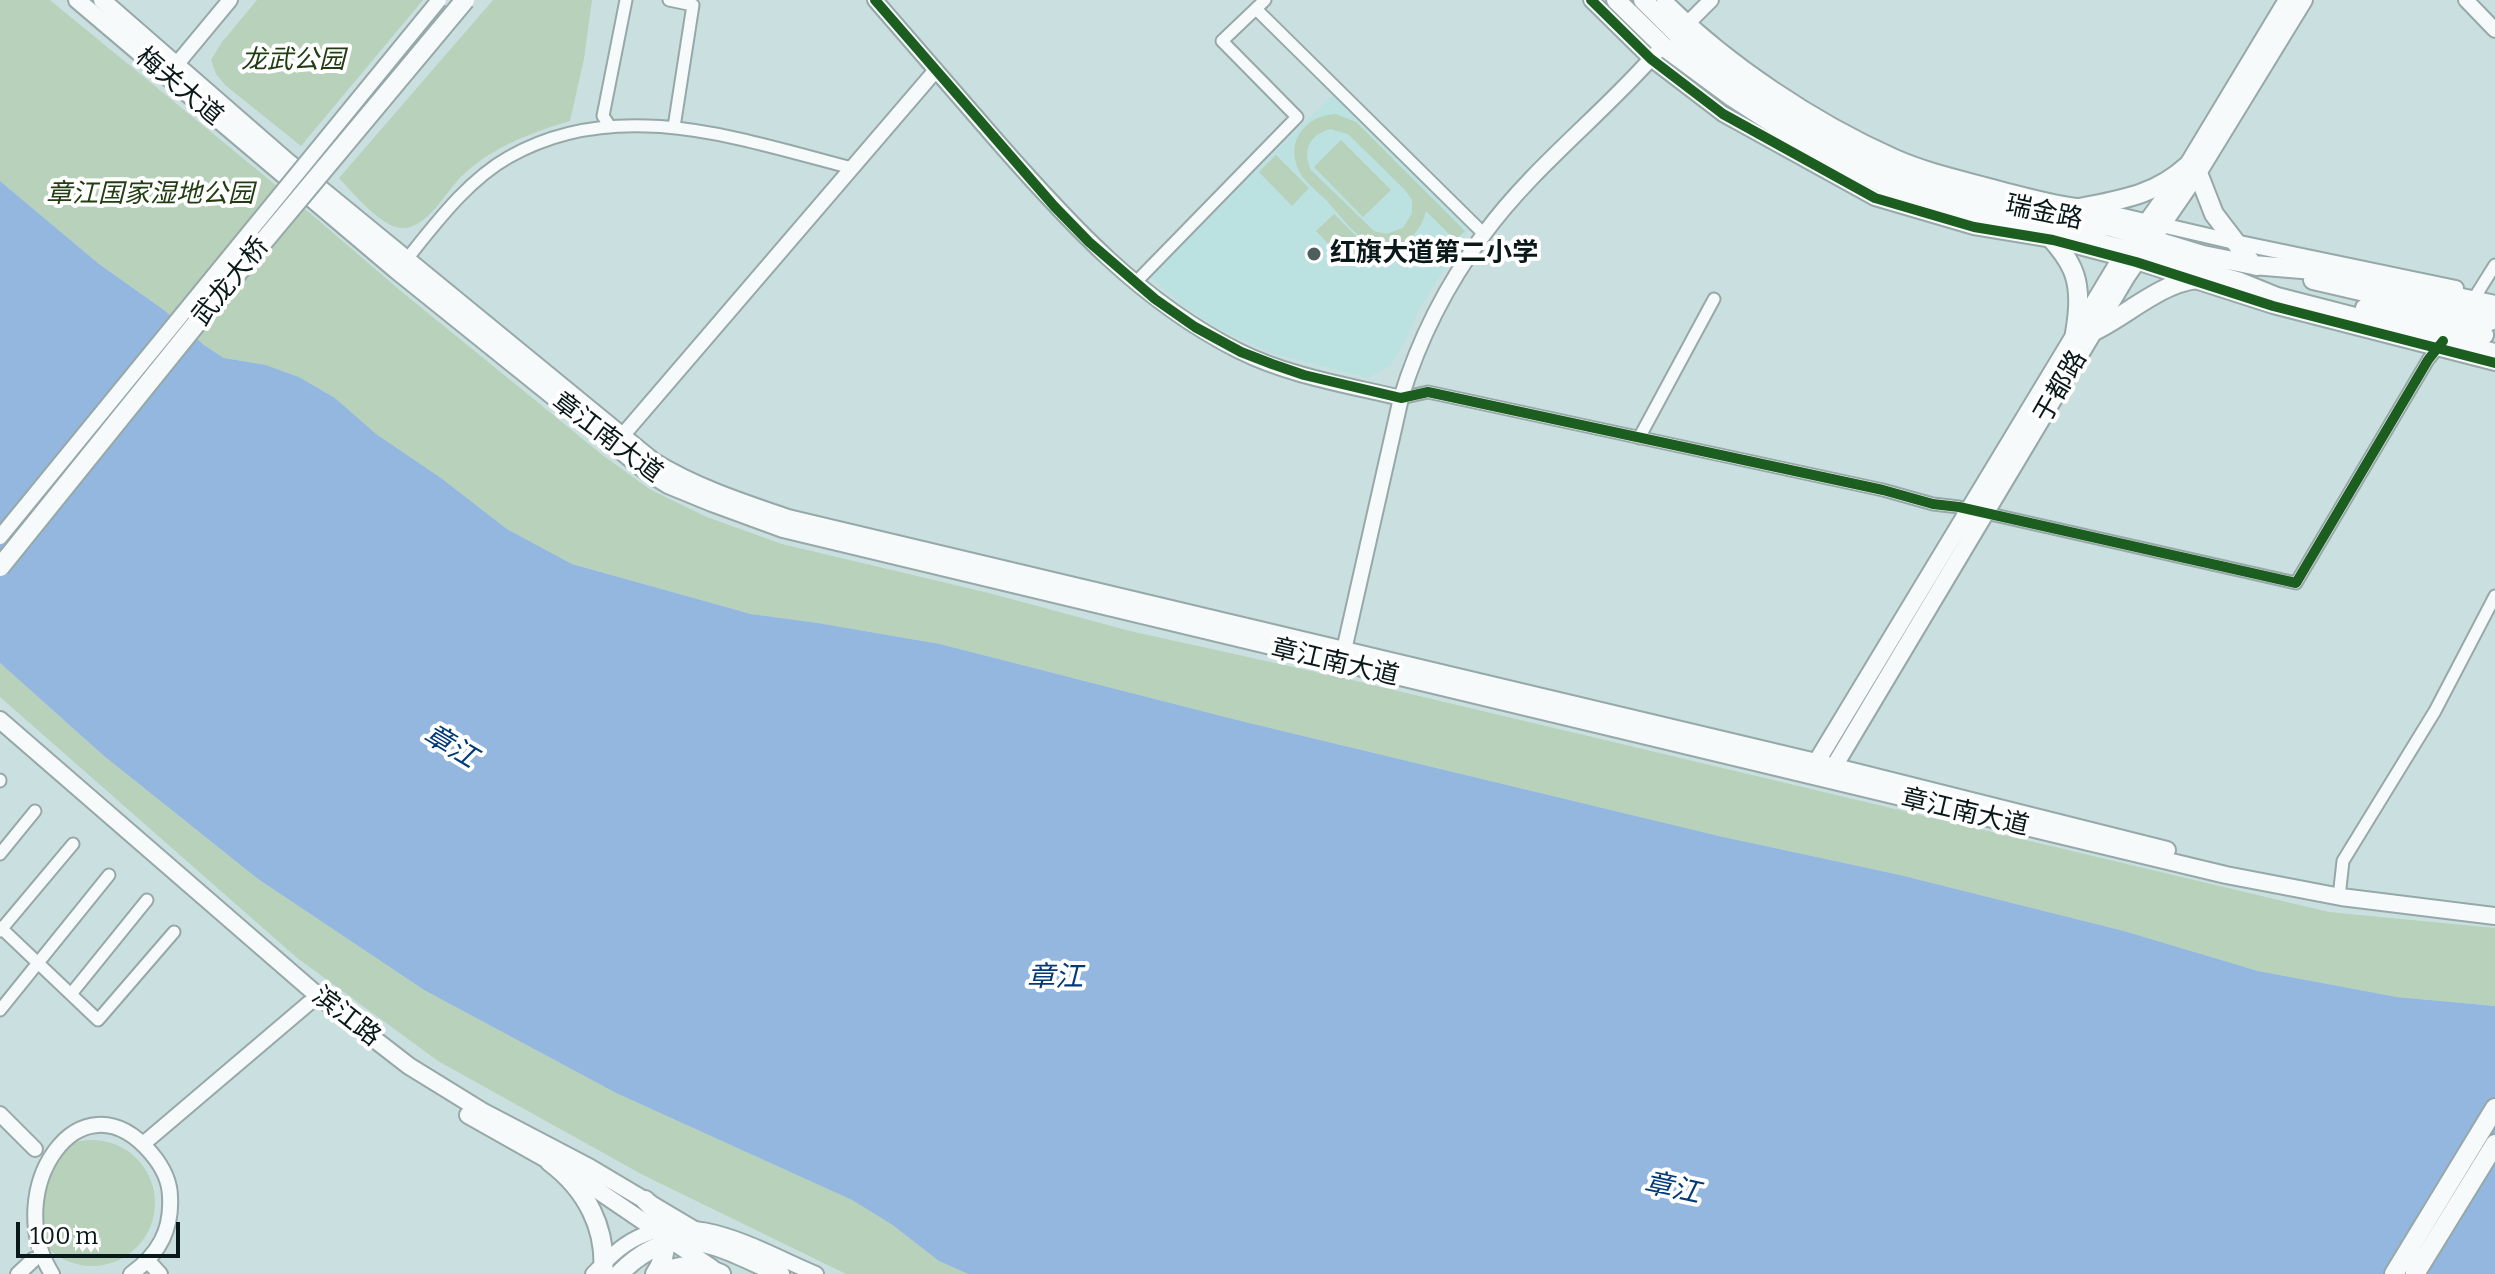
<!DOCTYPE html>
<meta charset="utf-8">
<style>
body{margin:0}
#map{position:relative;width:2495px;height:1274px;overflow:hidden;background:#cae0e0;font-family:Bitter,serif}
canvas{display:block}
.scale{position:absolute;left:16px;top:1222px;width:164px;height:36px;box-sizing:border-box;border:4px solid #091818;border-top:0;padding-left:10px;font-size:24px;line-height:28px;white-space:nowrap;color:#091818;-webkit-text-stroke:6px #fff;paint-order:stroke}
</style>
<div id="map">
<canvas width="2495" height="1274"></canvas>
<div class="scale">100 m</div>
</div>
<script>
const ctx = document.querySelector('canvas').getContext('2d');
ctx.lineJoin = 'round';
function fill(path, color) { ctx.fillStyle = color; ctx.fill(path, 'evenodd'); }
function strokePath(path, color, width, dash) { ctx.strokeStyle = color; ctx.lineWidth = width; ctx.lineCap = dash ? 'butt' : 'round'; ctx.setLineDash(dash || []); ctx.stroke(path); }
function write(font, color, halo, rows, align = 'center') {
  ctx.font = font + ' Bitter,"Noto Sans SC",serif'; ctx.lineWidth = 8; ctx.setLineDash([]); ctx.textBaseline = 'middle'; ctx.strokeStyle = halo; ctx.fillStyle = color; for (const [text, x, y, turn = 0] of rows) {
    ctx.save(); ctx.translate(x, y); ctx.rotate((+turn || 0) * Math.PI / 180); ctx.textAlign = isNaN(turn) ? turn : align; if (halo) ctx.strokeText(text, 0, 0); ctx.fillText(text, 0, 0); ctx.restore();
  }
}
const built = new Path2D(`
 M1333,94L1469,230L1420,308L1407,338L1391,365L1368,378L1274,354L1216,328L1181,304L1150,277Z`);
const green = new Path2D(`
 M0,0H50L317,219L402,292L605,457L651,490L707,517L782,544L989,593L1130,631L1352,680L2329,912L2495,928V1006L2397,997L2258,971L2124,931L1900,875L1719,836L1237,720L940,644L818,623L751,614L572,564L507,529L441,478L375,434L335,398L299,377L266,365L224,358L204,345L164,310L99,264L0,181Z
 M257,0H423L301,146L225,85L216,74L211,60L222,42Z
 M493,0H592L584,59L570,121C531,133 491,147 461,177C445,193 426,230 401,228C380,226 353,193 339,178Z
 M1336,114L1356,122L1465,231L1455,240L1426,211C1420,238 1393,258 1366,241C1351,231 1339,214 1327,201C1316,190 1300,179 1296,163C1288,136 1310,115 1336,114ZM1330,129L1348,134L1405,190L1412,200V213L1403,228L1386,234L1374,231L1311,170C1302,151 1309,135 1330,129Z
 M1341,140L1391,190L1363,217L1314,167Z
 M1276,155L1309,188L1292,206L1259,172Z
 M1334,214L1367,247L1349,265L1316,231Z
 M0,663L104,756L258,879L424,990L616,1093L852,1200L891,1224L939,1261L968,1274H846L643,1175L438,1061L296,957L0,697Z
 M29 1203a63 63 0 1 1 126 0a63 63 0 1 1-126 0Z`);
const water = new Path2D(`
 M0,181L99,264L164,310L204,345L224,358L266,365L299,377L335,398L376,434L441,478L507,529L572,564L751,614L818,623L940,644L1237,720L1719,836L1900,875L2124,931L2258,971L2397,997L2495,1006V1274H968L939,1261L891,1224L852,1200L616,1093L424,990L258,879L104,756L0,663Z`);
const minor = new Path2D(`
 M669,0L693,5L674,127
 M1256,9L1484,234
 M609,125L603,116L626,0
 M402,265C433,227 466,181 509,157C617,95 740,139 852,168
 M1135,283L1297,117L1222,41L1265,0
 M2473,300L2495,265
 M1401,398L1428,392L1883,490L1933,504L1959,507L2296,583L2428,360L2440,345
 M1639,438L1714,299
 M0,781V780
 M0,854L35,811
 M2340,888L2343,861L2435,711L2495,596
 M0,927L98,1020L174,932
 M0,931L73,844
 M71,994L147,900
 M0,1010L109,875`);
const tertiary = new Path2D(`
 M875,0C916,47 957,95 998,142C1069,223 1141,302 1239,351C1289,376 1347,385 1401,398
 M1591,0L1651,59L1723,114L1875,198L1974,227L2053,240L2136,262L2273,306L2495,363
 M1664,0C1727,63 1814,121 1895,157C1929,172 1965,179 2000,189C2028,196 2055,204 2084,207L2235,242L2456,288
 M2466,0L2495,30
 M1683,28L1711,0
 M176,65L230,0
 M622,436L936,70
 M1342,659L1401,398C1419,339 1447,284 1484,234C1533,167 1602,115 1657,52
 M0,1114L35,1149
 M143,1144L309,1003
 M148,1261L160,1274
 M18,1274L33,1260
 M52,1274C0,1192 79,1069 151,1153C162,1166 170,1181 170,1197C172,1231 158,1255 131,1274
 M593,1274C603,1264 613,1253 625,1245C687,1203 756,1249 816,1274`);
const secondary = new Path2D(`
 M77,0L397,271L647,472L668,485L712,503L783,529L2226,875L2341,897L2495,916
 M102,0L288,162L653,461C695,487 741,502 788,518L1816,762L2167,850
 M0,720L316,994L409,1066L482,1111L589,1167L720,1245
 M1811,771L2121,258L2187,166L2287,0
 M1829,775L2127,276L2198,173L2304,0
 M468,1115L578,1177L712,1268`);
const primary = new Path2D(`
 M1616,0L1663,46L1732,97L1797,139L1885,185L1923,200L2039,226L2240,282L2277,297L2495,353
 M1643,0L1677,34L1744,84L1804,123L1889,168L1927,184L1991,201L2111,227L2203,255L2253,265L2338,272L2495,305
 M2198,173L2214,214L2253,265L2257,266
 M2057,213C2105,201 2149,201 2187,166
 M2041,228C2076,263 2084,283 2075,333
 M2313,280L2490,321
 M2365,308L2484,335
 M2094,331C2132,313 2168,274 2214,279
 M550,1162C586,1189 607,1228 603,1274
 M645,1200C667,1220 672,1249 655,1274
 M619,1274C675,1217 718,1246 780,1274
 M659,1274C680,1263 700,1264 721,1274`);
const trunk = new Path2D(`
 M2394,1274L2495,1108
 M2415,1274L2495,1144`);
const tertiaryBridge = new Path2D(`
 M0,537L439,0`);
const primaryBridge = new Path2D(`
 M0,567L233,278L465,0`);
const cycleway = new Path2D(`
 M875,0L1054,206L1089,242L1155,299L1195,327L1241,352L1272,364L1304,375L1401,398L1428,392L1883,490L1933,504L1959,507L2296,583L2428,360L2443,341
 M1591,0L1651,59L1723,114L1875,198L1974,227L2053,240L2136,262L2273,306L2495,363`);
const markers = [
 [1314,254,8,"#4d5e5e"]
];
const parkNames = [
 ["龙武公园",293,61],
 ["章江国家湿地公园",150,195]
];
const streetNames = [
 ["梅关大道",179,87,40],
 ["瑞金路",2044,213,12],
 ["武龙大桥",231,282,-51],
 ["于都路",2061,387,-60],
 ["章江南大道",607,438,37],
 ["章江南大道",1335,663,13],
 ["章江南大道",1965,813,13],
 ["滨江路",346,1017,38]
];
const poiNames = [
 ["红旗大道第二小学",1330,254]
];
const waterNames = [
 ["章江",450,747,31],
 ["章江",1055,978],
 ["章江",1672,1189,12]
];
fill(built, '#bce1e1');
fill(green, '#b8d1ba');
fill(water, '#93b7df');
strokePath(minor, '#97a8a8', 15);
strokePath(tertiary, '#97a8a8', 18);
strokePath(secondary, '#97a8a8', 20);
strokePath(primary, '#97a8a8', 22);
strokePath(trunk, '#97a8a8', 22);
strokePath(minor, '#f7fafa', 11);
strokePath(tertiary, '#f7fafa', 14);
strokePath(secondary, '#f7fafa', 16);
strokePath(primary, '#f7fafa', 18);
strokePath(trunk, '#f7fafa', 18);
strokePath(tertiaryBridge, '#97a8a8', 18, []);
strokePath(primaryBridge, '#97a8a8', 22, []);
strokePath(tertiaryBridge, '#f7fafa', 14);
strokePath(primaryBridge, '#f7fafa', 18);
strokePath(cycleway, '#1b5e20', 10);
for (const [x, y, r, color] of markers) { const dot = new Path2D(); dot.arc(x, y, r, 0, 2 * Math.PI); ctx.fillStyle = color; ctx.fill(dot); strokePath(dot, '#fff', 3); }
write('italic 26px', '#223d12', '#fff', parkNames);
write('26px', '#091818', '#fff', streetNames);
write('bold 26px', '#091818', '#fff', poiNames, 'left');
write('italic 28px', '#003a7b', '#fff', waterNames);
</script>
